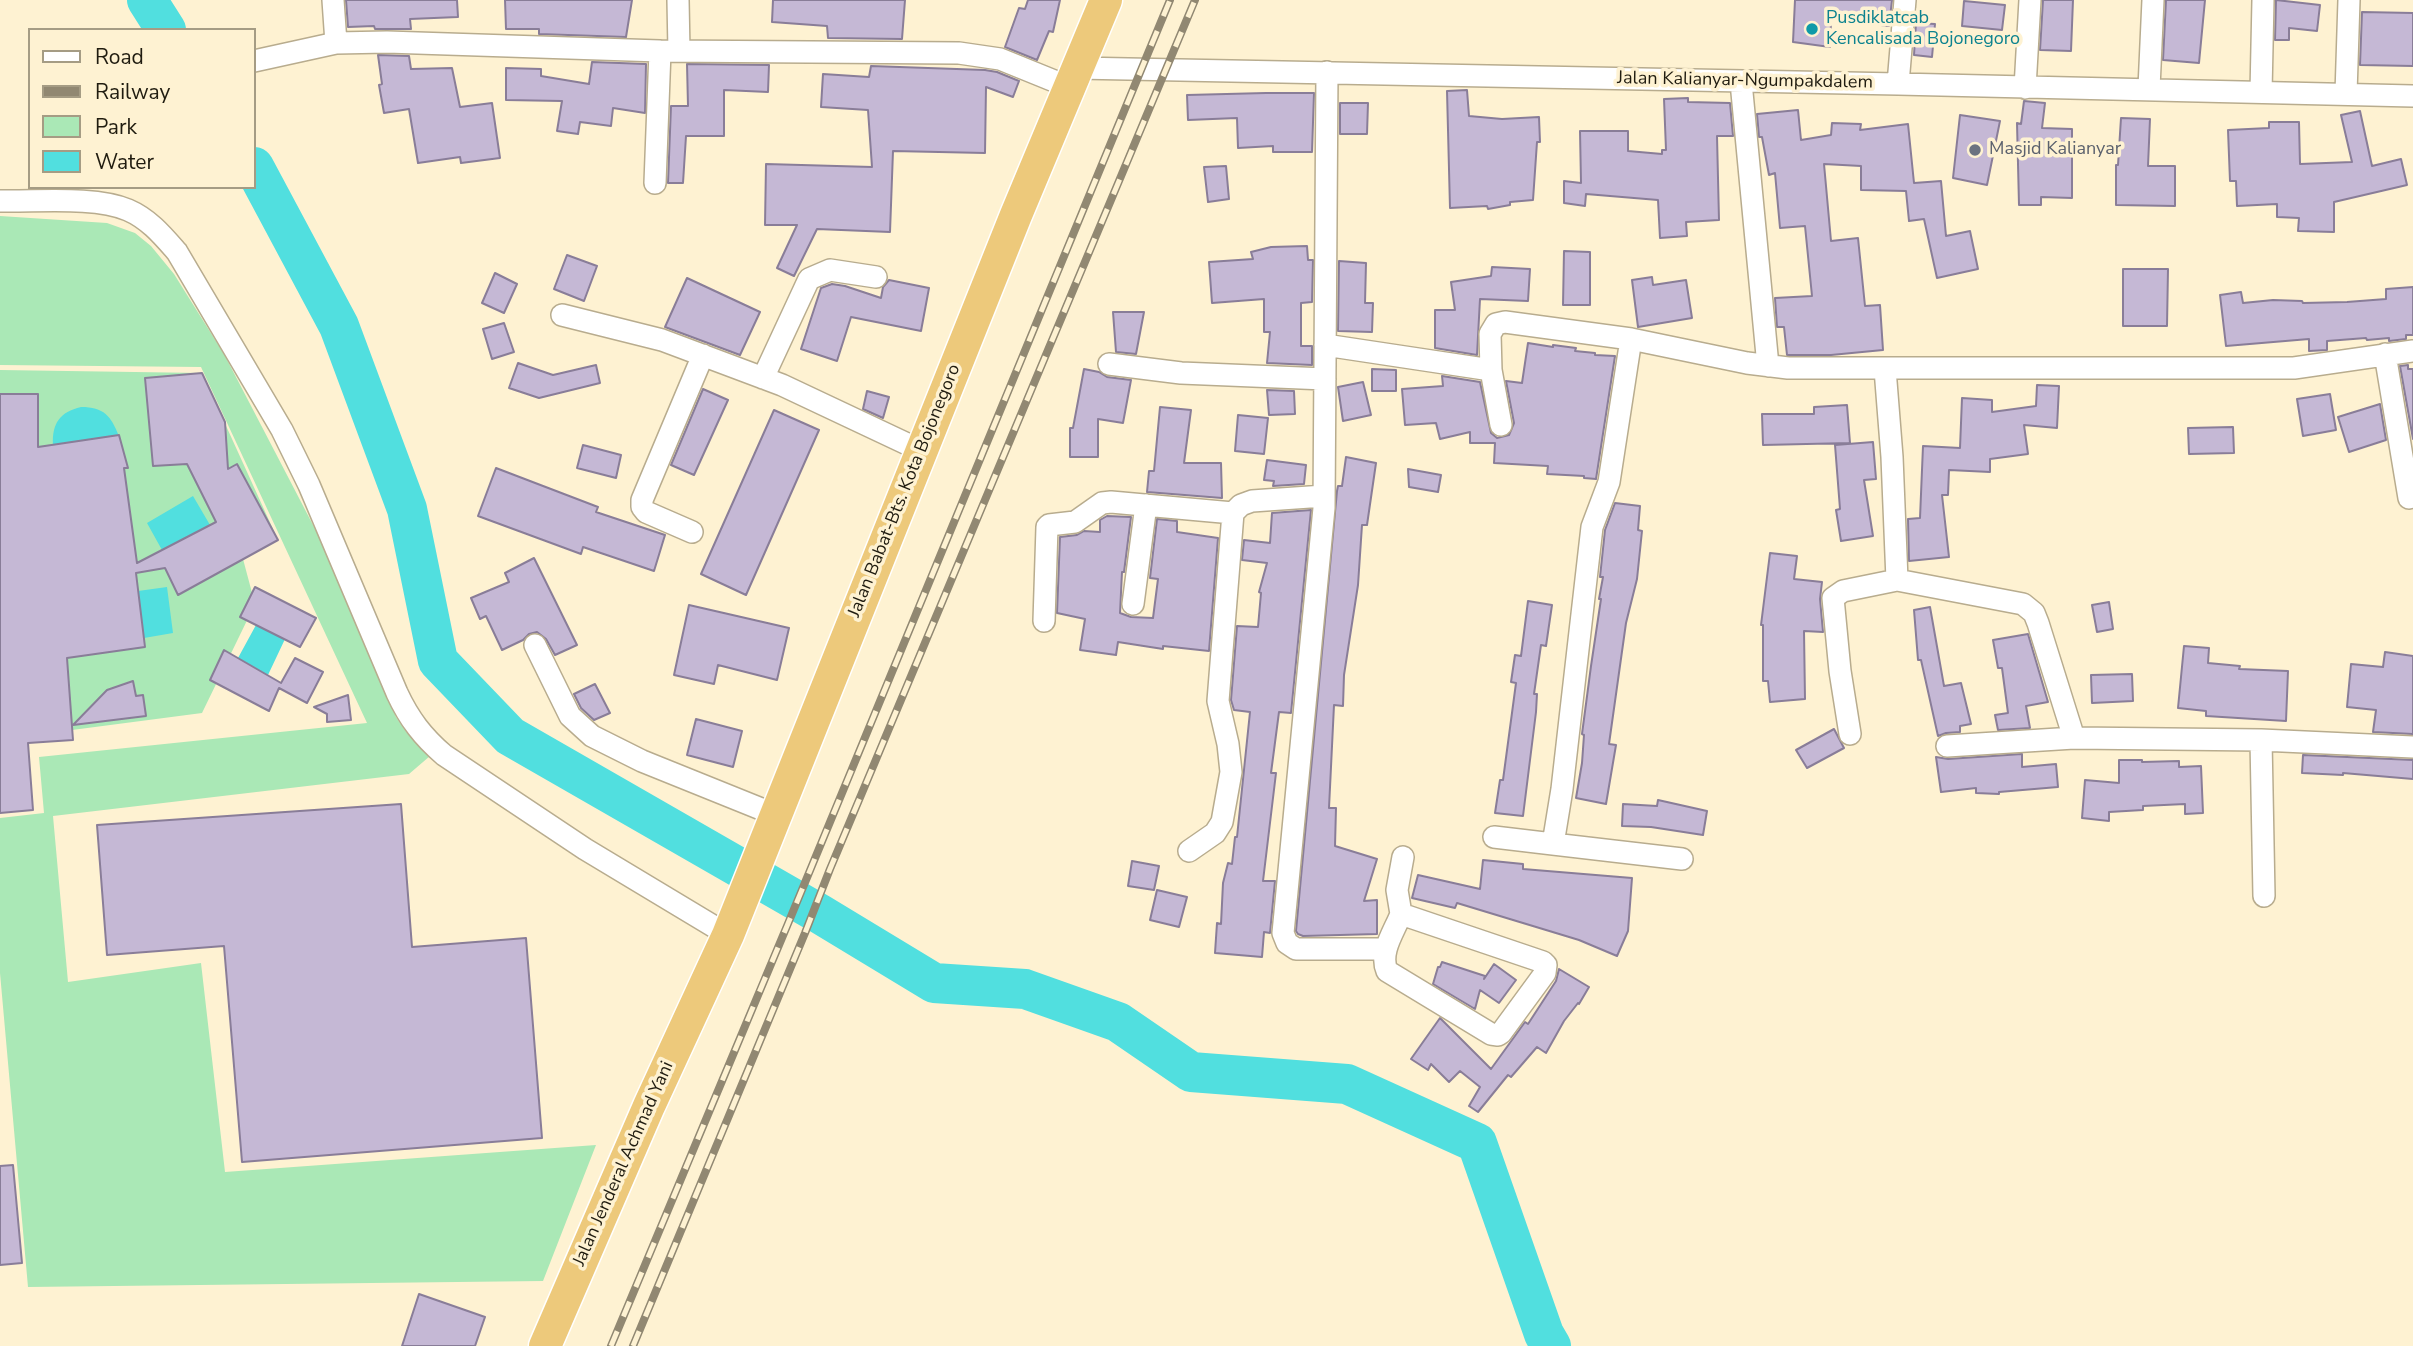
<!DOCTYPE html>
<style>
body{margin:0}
#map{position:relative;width:2413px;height:1346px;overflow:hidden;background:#fef2d2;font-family:"Nunito Sans",sans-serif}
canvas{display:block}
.legend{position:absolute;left:28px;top:28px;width:228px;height:161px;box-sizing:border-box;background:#fef2d2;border:2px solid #a59c84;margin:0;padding:9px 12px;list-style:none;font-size:21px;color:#201c10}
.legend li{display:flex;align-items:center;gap:14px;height:35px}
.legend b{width:35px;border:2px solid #a59c84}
</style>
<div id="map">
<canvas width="2413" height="1346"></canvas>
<ul class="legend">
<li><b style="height:9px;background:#fff"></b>Road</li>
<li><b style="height:9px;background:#918872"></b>Railway</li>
<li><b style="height:19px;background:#aae8b6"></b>Park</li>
<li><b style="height:19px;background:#51dfdf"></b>Water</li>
</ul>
</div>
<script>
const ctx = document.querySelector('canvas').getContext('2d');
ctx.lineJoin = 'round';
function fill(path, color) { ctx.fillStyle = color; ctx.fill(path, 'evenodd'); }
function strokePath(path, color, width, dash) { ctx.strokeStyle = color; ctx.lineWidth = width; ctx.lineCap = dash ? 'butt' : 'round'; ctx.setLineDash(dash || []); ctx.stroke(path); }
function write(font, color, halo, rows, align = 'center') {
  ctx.font = font + ' "Nunito Sans",sans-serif'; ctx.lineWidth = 7; ctx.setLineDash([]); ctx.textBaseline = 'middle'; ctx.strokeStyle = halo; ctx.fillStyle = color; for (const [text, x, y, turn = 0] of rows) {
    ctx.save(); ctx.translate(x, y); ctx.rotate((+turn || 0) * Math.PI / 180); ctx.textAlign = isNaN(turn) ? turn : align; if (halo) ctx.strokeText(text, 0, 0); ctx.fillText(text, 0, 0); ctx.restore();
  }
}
const green = new Path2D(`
 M0,216L107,223L135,233L151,246L174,274L224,354L325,548L396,717L407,733L430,756L409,774L53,816L68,982L201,963L225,1172L596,1145L543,1281L28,1287L0,973V818L44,813L39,757L367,723L201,367L0,365Z
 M0,370L202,373L278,540L243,559L255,604L202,713L72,730L0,531Z`);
const water = new Path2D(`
 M81,407C104,407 111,416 119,436L53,445C52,423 60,412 81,407Z
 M193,496L210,525L162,550L147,523Z
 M167,587L173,633L144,638L138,591Z
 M256,625L285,639L268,675L238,658Z`);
const river = new Path2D(`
 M147,0L166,30
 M254,167L339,326L407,509L438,661L510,736L820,914L934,983L1025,989L1118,1022L1191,1072L1347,1084L1477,1143L1544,1334L1551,1346`);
const building = new Path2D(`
 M346,0H457L458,17L410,19L411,29H375L374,26L348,27Z
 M505,0H632L626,37L539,34V29H506Z
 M773,0H905L902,39L828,38L827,26L772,22Z
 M1028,0H1060L1053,32L1049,31L1037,60L1005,47L1019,8L1025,9Z
 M1795,0H1892L1889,26L1831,19L1830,47L1793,42Z
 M2043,0H2073L2071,51L2040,50Z
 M2166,0H2205L2199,63L2163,60Z
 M2276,0L2320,5L2317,31L2289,28V40H2275Z
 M1964,1L2005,5L2002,30L1962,26Z
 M2362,12L2413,13V66L2360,65Z
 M1916,23L1935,24L1932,57L1914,55Z
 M378,55L409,56L411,69L452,68L460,107L492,103L500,158L461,163L460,157L418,163L409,109L384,113L379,85L382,84Z
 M592,62L646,64L645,113L613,108L611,126L580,122L578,134L557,131L562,101L506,100V68L541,69V76L589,84Z
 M687,64L769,65L768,92L724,90V136H686L683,183H668L671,106H688Z
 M871,66L985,70L997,72L1019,81L1013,97L986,87L985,153L893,151L890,232L817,229L794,276L777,268L797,225H765L766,164L872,167L868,110L821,107L823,74L869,77Z
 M1467,90L1469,116L1502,119L1539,117L1540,142H1537L1533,200L1510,202V205L1488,209L1487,206L1450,208L1447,91Z
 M1266,93H1314L1312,152H1273V146L1238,148L1237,118L1188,120L1187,95Z
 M1688,98V102L1730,103L1733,136H1717L1719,220L1686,222L1687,236L1660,238L1658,200L1586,194L1585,206L1564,203V181L1581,183L1580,131H1628V151L1662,154V150H1666L1664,99Z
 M2024,101L2045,103L2042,128L2072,129V198L2041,197V205H2019L2017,123L2021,124Z
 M1340,103H1368L1367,134H1340Z
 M1798,110L1801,140L1831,135L1832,123L1861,124L1860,130L1908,124L1914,183L1941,181L1946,236L1970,231L1978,269L1937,278L1924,219L1909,221L1906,191L1861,190V166L1824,164L1831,241L1858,238L1865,306L1880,305L1883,350L1831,355H1787L1784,327H1777L1775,298L1812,296L1805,226L1780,228L1775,173L1769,175L1762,137H1759L1757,114Z
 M2360,111L2372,166L2401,159L2407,185L2334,202V232L2298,231L2299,218L2277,217V204L2237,206L2236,181H2230L2228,130L2269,128V122H2299L2300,164L2352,162L2341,115Z
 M1960,115L2000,121L1987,185L1953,178Z
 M2121,118L2150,119L2148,166H2175V206L2116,205V165H2118Z
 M1226,166L1229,199L1208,202L1204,167Z
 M1307,246L1308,260H1313L1312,302L1301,303V346H1312V365L1267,363L1270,332H1264V299L1212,303L1209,262L1253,259L1251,252L1271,247Z
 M1564,251L1590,252V305H1563Z
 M567,255L597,266L584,301L554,289Z
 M1339,261L1366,263L1365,303H1373L1372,332L1338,331Z
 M1492,267L1530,269L1528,301L1480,299L1477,355L1435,348V310H1455L1451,282L1491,276Z
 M2123,269H2168L2167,326H2123Z
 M495,273L517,284L504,313L482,303Z
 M1652,277L1653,285L1686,280L1692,318L1638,327L1632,280Z
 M687,278L760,312L740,355L665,327Z
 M889,280L929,288L921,331L851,317L837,361L801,349L821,288L832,284L845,286L881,298L883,287Z
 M2413,287V335H2406V339L2389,341V338L2367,340L2366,338L2327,341V350L2309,351V339L2226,346L2220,295L2241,292L2243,303L2273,300L2302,301L2303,303L2347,302L2386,299V289Z
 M1113,312H1144L1136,354L1116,352Z
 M504,323L514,352L492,359L483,329Z
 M1528,343L1553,347V345L1576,348L1575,351L1595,353V355L1615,356L1596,479L1584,478V476L1547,474L1548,466L1494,463L1495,443H1470V432L1440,439L1436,423L1405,425L1402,389L1443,386L1442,376L1480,382L1491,433L1497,438L1509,435L1514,423L1506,381L1522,383Z
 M518,363L553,375L596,365L600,383L539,398L509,388Z
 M2408,365V369H2413V439L2400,366Z
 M1084,369L1099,372L1107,377L1131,380L1123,423L1098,419V457H1070V428H1073Z
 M1372,369L1396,370V391H1372Z
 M202,373L225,422L228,469L237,464L278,540L178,595L165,568L136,573L145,647L67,658L73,740L28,743L33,810L0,813V394H38V447L119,435L128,468H124L137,563L216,522L187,464L153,466L145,378Z
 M1363,382L1371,415L1343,421L1338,387Z
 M2037,385L2059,386L2057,428L2024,425L2028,454L1990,459V472L1949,470L1948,495H1942L1949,557L1909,561L1908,519L1920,518L1923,446L1960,448L1962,398L1992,400V412L2036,406Z
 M703,389L728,400L694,475L671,465Z
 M1267,390L1294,391L1295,414L1269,415Z
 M867,391L889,397L883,418L863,409Z
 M2330,394L2336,430L2303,436L2297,399Z
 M2380,404L2386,440L2349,452L2338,417Z
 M1847,405L1850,443L1763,445L1762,414H1814V407Z
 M1160,407L1191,410L1184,463H1221L1222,498L1147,492L1149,471H1154Z
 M774,410L819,430L746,595L701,574Z
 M1238,415L1268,418L1264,454L1235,451Z
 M2233,427L2234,453L2189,454L2188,428Z
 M1873,442L1876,479L1864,480L1873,536L1841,541L1836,510L1840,509L1835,445Z
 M583,445L621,455L616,478L577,468Z
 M1346,457L1376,463L1367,525H1362L1358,585L1344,675L1343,706L1334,705L1329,808H1336L1335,846L1377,859L1364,901L1377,900V934L1303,936L1298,934L1296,931L1337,491L1338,486H1342Z
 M1267,460L1306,465L1304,484L1273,486L1274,481L1264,480Z
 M496,468L598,507L596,512L665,535L654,571L583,547L581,554L478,516Z
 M1408,469L1441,475L1438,492L1409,487Z
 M1615,503L1640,506L1638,530L1642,531L1637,579L1626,623L1609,744L1616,745L1606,804L1576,798L1582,763L1584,735L1582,734L1591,666L1601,599H1599L1603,577H1600L1605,530Z
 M1311,510L1291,713L1279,712L1271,773H1276L1263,881H1275L1270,933L1264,932L1262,957L1215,953L1217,923L1221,924L1223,883L1228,863L1232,864L1235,837H1237L1250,712L1234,710L1231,700L1237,626L1258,627L1261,593L1259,592L1267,563L1242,560L1244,540L1270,543L1272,513Z
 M1107,516L1131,517L1124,572H1122L1120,613L1131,617L1153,618L1158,579L1150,578L1157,519L1177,521V532L1218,538L1209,651L1163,646V649L1118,642L1116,655L1080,650L1085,619L1057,613L1060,537L1077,535L1084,531L1100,532V520Z
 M1770,553L1797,556L1794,579L1822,582L1820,599L1823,632L1804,631L1805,699L1770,702L1768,681H1763V625H1761Z
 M534,558L577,645L555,655L546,639L537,632L529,634L523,640L502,650L486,616L480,619L471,598L509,582L505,573Z
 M255,587L316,618L300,647L240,617Z
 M1528,601L1552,605L1546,646L1541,645L1534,694H1537L1536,712L1523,816L1495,813L1500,780H1503L1516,683L1511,682L1515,655L1521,656Z
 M2109,602L2113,629L2097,632L2092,605Z
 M689,605L789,628L777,680L718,665L714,684L674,675Z
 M1930,607L1944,686L1961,683L1971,724L1960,726V732L1946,733L1938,736L1921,660H1918L1914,610Z
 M2028,634L2048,702L2026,706L2030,728L1998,730L1995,715L2008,713L2002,668H1998L1993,640Z
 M2184,646L2209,648L2208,663L2240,666L2239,669L2288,671L2286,721L2206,716V711L2178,708Z
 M224,650L281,683L295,658L323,672L307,703L279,688L269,711L210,680Z
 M2385,652L2413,656V734L2373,732L2376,710L2347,707L2351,664L2383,667Z
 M2132,674L2133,701L2092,703L2091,675Z
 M133,681L136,696L143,695L146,716L73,725L107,690Z
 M595,684L610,713L594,720L581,708L574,694Z
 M348,695L351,720L327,722V714L314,707Z
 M696,719L742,731L733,767L687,755Z
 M1834,729L1844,748L1807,768L1796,750Z
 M2022,754V767L2056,764L2058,787L1999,792V794L1976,793V788L1941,792L1936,757L1948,759Z
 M2303,755L2413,760V779L2343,773V775L2302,773Z
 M2119,760H2142V762L2179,761V767L2201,766L2203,813L2185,814V804L2143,806V810L2109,812V821L2082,818L2085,780L2119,783Z
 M1658,800L1707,811L1703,835L1651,827L1622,826L1623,804L1657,806Z
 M401,804L412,947L526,938L542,1138L242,1162L224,946L107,955L97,825Z
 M1483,860L1523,864V869L1632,878L1628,931L1617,956L1579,940L1457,903L1455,908L1412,898L1418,875L1480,889Z
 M1132,861L1159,866L1154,890L1128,886Z
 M1157,890L1187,897L1179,927L1150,920Z
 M1442,962L1485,976L1484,979L1494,964L1516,980L1499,1003L1480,990L1475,1009L1433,984L1438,967H1440Z
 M1559,969L1589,987L1579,1004L1578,1003L1564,1021L1546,1053L1537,1047L1511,1077L1508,1075L1478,1112L1469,1106L1480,1087L1460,1071L1449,1082L1431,1064L1428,1070L1411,1059L1440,1018L1491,1069L1525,1022L1528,1024L1556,981Z
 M13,1165L22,1263L0,1265V1166Z
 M419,1294L485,1317L475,1346H402Z`);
const minor = new Path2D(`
 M333,0L336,43
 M678,0L679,51
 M254,61L336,43L387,42L660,51L959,53L1000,59L1069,87
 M1077,68L1898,84L2413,96
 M1327,72L1324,508L1283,933L1287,943L1296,949H1386
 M1741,82L1768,366
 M1898,84L1905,0
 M2025,88L2030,0
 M2149,88L2153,0
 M2261,92L2263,0
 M2346,94L2349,0
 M655,183L660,51
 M0,201C37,202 95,196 128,210C149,219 163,236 177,252L282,430L309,485L397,693C409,719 423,737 444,755L585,849L728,935
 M562,315L662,340L782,385L922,451
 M1631,339L1609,482L1592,527L1562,789L1553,844L1682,859
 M1325,345L1491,370L1490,334L1496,324L1505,322L1631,339L1747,363L1788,368H2294L2413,351
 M2385,354L2409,498
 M1109,364L1181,373L1325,379
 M1885,369L1892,457L1897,580L2023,604L2034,613L2038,623L2074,738
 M1491,370L1501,425
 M763,378L809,279L830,270L876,277
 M692,532L646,512L642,507V500L703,355
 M1133,604L1146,505
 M1044,621L1047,527L1049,525L1075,522L1102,503L1111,502L1233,513
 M535,645L570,716L592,736L642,761L776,815
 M1850,734L1840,671L1833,598L1843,591L1897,580
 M2261,740L2264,896
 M1947,746L2074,738L2261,740L2413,747
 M1494,837L1553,844
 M1189,851L1215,833L1222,822L1231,772L1228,744L1218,701L1233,513L1241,505L1252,501L1324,496
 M1401,914L1543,962L1546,965L1545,973L1501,1033L1498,1035L1491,1034L1387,971C1379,952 1394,932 1401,914Z
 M1401,914L1397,890L1403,857`);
const highway = new Path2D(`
 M545,1346L649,1106L728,935L1016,215L1106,0`);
const rail = new Path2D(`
 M611,1346L787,926L1170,0
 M633,1346L805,933L830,869L1195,0`);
const markers = [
 [1812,29,7,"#0f9aa8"],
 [1975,150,7,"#6b7280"]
];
const cultureNames = [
 ["Pusdiklatcab",1826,19],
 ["Kencalisada Bojonegoro",1826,40]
];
const streetNames = [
 ["Jalan Kalianyar-Ngumpakdalem",1745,81,1],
 ["Jalan Babat-Bts. Kota Bojonegoro",905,491,-68],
 ["Jalan Jenderal Achmad Yani",624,1164,-66]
];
const worshipNames = [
 ["Masjid Kalianyar",1989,150]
];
fill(green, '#aae8b6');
fill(water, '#51dfdf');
strokePath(river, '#51dfdf', 40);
fill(building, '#c5b8d5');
strokePath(building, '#897d98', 2);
strokePath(minor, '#b8ac8e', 24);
strokePath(highway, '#fff', 35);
strokePath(minor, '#fff', 21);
strokePath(highway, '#edc97b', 32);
strokePath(rail, '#918872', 8);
strokePath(rail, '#fef2d2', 5, [16]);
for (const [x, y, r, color] of markers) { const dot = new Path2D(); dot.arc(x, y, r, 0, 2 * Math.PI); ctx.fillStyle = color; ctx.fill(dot); strokePath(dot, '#fef2d2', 2.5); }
write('18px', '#0d838f', '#fef2d2', cultureNames, 'left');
write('18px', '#201c10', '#fef2d2', streetNames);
write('18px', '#5b616d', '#fef2d2', worshipNames, 'left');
</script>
